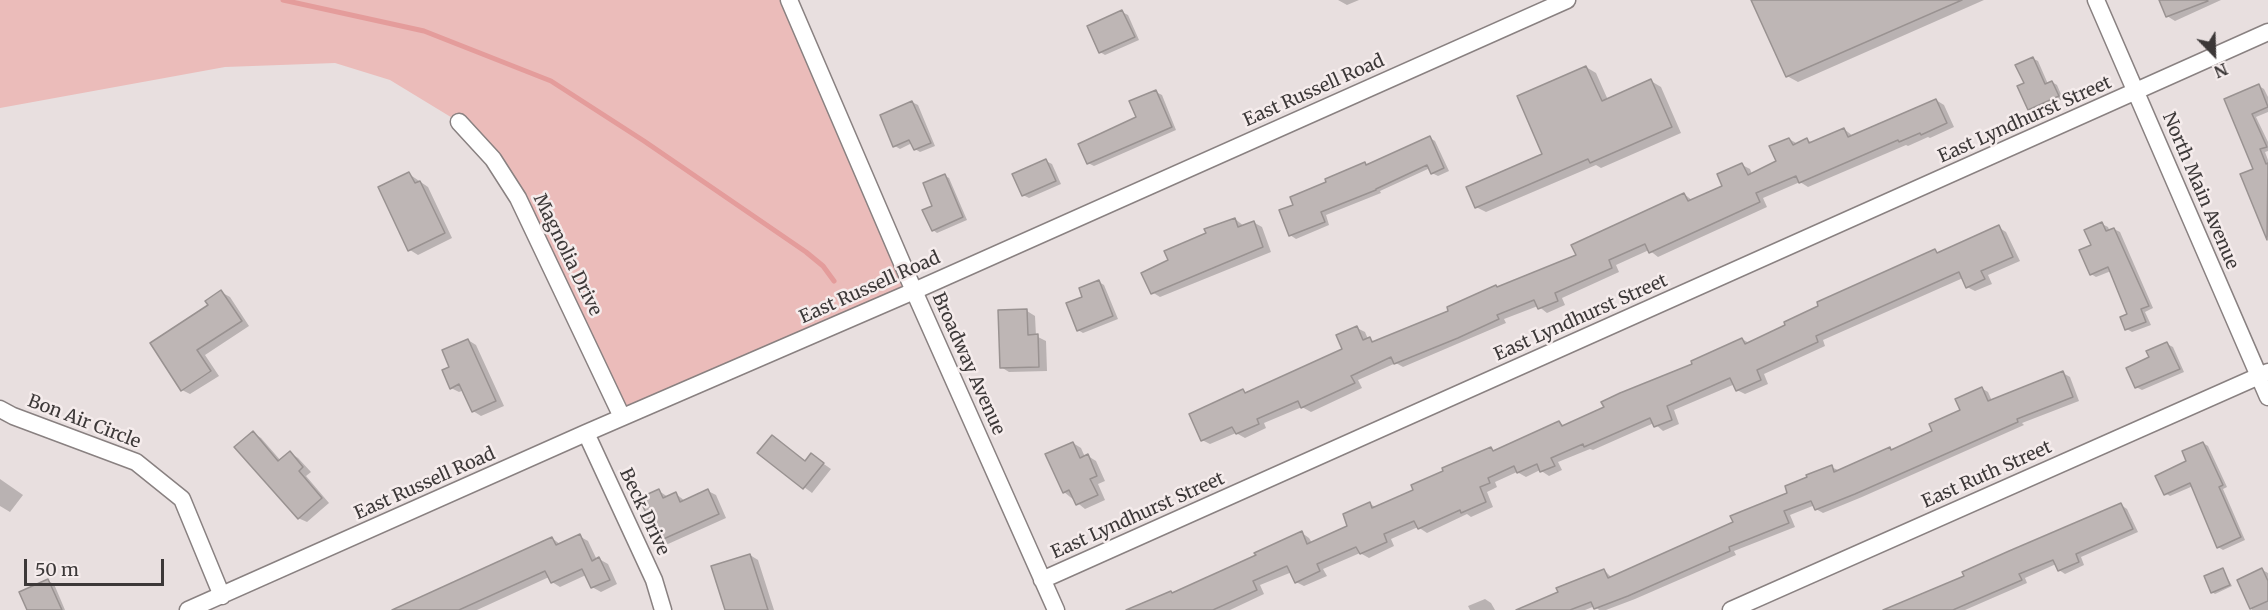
<!DOCTYPE html>
<style>
body{margin:0}
#map{position:relative;width:2268px;height:610px;overflow:hidden;background:#e8dfdf;font-family:Merriweather,serif}
canvas{display:block}
.north{position:absolute;left:2184px;top:24px;width:60px;height:60px;-webkit-text-stroke:4px #f5ecec;paint-order:stroke;rotate:157deg;font-size:16px;font-weight:700;line-height:24px;text-align:center;color:#3c3838}
.north::after{content:'';display:block;margin:auto;width:21px;height:27px;background:#3c3838;clip-path:polygon(50% 0,100% 100%,50% 72%,0 100%)}
.scale{position:absolute;left:24px;top:559px;width:140px;height:27px;box-sizing:border-box;border:3px solid #3c3838;border-top:0;padding-left:8px;font-size:18px;line-height:21px;white-space:nowrap;color:#3c3838;-webkit-text-stroke:4px #f5ecec;paint-order:stroke}
</style>
<div id="map">
<canvas width="2268" height="610"></canvas>
<div class="north">N</div>
<div class="scale">50 m</div>
</div>
<script>
const ctx = document.querySelector('canvas').getContext('2d');
ctx.lineJoin = 'round';
function fill(path, color) { ctx.fillStyle = color; ctx.fill(path, 'evenodd'); }
function strokePath(path, color, width, dash) { ctx.strokeStyle = color; ctx.lineWidth = width; ctx.lineCap = dash ? 'butt' : 'round'; ctx.setLineDash(dash || []); ctx.stroke(path); }
function write(font, color, halo, rows, align = 'center') {
  ctx.font = font + ' Merriweather,serif'; ctx.lineWidth = 5; ctx.setLineDash([]); ctx.textBaseline = 'middle'; ctx.strokeStyle = halo; ctx.fillStyle = color; for (const [text, x, y, turn = 0] of rows) {
    ctx.save(); ctx.translate(x, y); ctx.rotate((+turn || 0) * Math.PI / 180); ctx.textAlign = isNaN(turn) ? turn : align; if (halo) ctx.strokeText(text, 0, 0); ctx.fillText(text, 0, 0); ctx.restore();
  }
}
const green = new Path2D(`
 M0,0H789L914,291L622,417L518,198L459,122L390,80L335,63L225,67L0,108Z`);
const shadow = new Path2D(`
 M1338,0H1359L1347,5Z
 M1753,0H1984L1798,82L1787,76Z
 M2161,0H2221L2175,21L2167,16Z
 M1122,12L1128,15L1139,40L1105,55L1100,52Z
 M2032,58L2038,61L2048,84L2052,82L2057,85L2063,99L2034,112L2029,109L2026,84Z
 M1586,67L1596,73L1608,100L1651,81L1661,87L1681,133L1601,168L1596,165L1486,212L1476,207L1544,155Z
 M2259,86L2264,89L2268,97V112L2256,117L2268,142V151L2265,152L2268,160V238L2251,193L2255,170L2226,100Z
 M1156,92L1162,95L1176,130L1094,166L1088,163L1138,118Z
 M1936,100L1944,105L1954,127L1930,138L1928,137L1908,146L1906,145L1808,187L1800,182L1763,198L1767,207L1684,245L1658,257L1649,250L1616,265L1619,272L1562,298L1565,305L1547,313L1538,306L1504,319L1506,323L1403,367L1396,363L1358,380L1362,388L1311,412L1302,407L1264,423L1266,428L1245,438L1236,433L1210,444L1202,440L1243,391L1248,393L1344,350L1357,328L1365,332L1368,339L1376,342L1450,311L1496,286L1499,288L1578,256L1684,194L1693,201L1724,187L1742,165L1750,169L1752,174L1778,162L1789,139L1798,144L1807,140L1813,143L1844,129L1853,136Z
 M912,102L918,105L935,146L920,152L915,149L912,143L900,149L895,146Z
 M1430,138L1435,141L1449,171L1438,176L1432,173L1430,168L1380,191L1381,193L1326,215L1329,225L1296,239L1290,235L1295,206L1328,183L1365,164L1368,166Z
 M1046,161L1052,164L1061,184L1029,198L1023,195Z
 M409,174L428,187L452,238L418,255L410,250Z
 M945,176L949,178L967,220L937,233L933,230L934,206Z
 M1235,219L1244,226L1253,222L1262,227L1271,252L1160,297L1152,292L1170,261L1208,234Z
 M2102,224L2108,227L2110,232L2114,229L2120,232L2153,308L2145,312L2151,325L2132,332L2127,329L2129,315L2111,271L2096,277L2091,274L2093,246Z
 M1998,227L2006,232L2020,261L1988,275L1992,284L1975,291L1967,287L1963,278L1823,340L1825,346L1764,374L1768,384L1745,394L1737,390L1735,384L1674,410L1679,424L1663,431L1654,423L1593,450L1590,449L1558,462L1562,470L1549,476L1540,470L1526,477L1517,472L1495,482L1497,487L1487,492L1493,507L1471,517L1467,514L1427,533L1418,527L1391,539L1394,546L1369,558L1360,553L1323,569L1327,576L1304,586L1296,582L1292,572L1260,585L1264,594L1230,610H1130L1173,594L1257,556L1302,533L1309,538L1312,543L1349,526L1370,504L1377,508L1415,491L1491,449L1496,452L1559,423L1565,426L1694,365L1742,339L1749,343L1935,251L1939,253Z
 M1099,282L1104,285L1118,319L1083,333L1078,330L1084,297Z
 M221,292L230,297L249,326L205,355L219,376L190,394L182,390L210,306Z
 M1027,311L1035,316L1036,336L1046,341L1047,371L1009,372L1001,367Z
 M468,340L476,345L504,406L481,416L473,411L464,390L459,392L451,388V368Z
 M2167,344L2173,347L2184,372L2142,390L2136,387L2151,358Z
 M2063,373L2070,377L2079,401L2022,423L2024,425L1862,497L1823,513L1816,509L1815,505L1790,515L1795,527L1734,551L1736,555L1635,599L1606,610H1599L1595,606L1585,610H1517L1560,593L1604,570L1612,578L1735,523L1789,493L1831,467L1838,470L1890,449L1893,450L1934,432L1962,410L1981,388L1988,392L1992,401Z
 M253,433L261,438L281,461L290,453L298,458L311,472L306,476L329,503L307,522L298,518Z
 M772,437L806,462L811,455L831,469L812,493L759,453Z
 M1073,443L1081,448L1085,457L1088,456L1096,461L1105,481L1098,484L1105,500L1085,509L1064,492Z
 M2203,443L2208,446L2227,487L2223,489L2245,540L2223,550L2218,547L2193,486L2170,496L2165,493Z
 M0,479L23,495L10,512L0,506Z
 M659,491L668,497L676,494L685,501L708,491L716,495L726,518L668,544L660,540Z
 M2121,505L2127,509L2138,532L2081,557L2084,565L2065,574L2059,570L2056,564L2025,578L2027,583L1965,610H1890Z
 M579,536L588,541L597,560L599,559L608,564L617,584L601,592L592,587L586,575L560,587L552,582L549,577L477,610H394L552,538L561,545Z
 M750,555L758,560L774,610H726Z
 M2223,570L2232,586L2215,594L2212,592Z
 M2262,570L2268,573V610H2252L2239,581Z
 M48,581L54,584L65,610H28Z
 M1485,599L1491,603L1495,610H1470L1468,606Z`);
const stream = new Path2D(`
 M283,0L424,31L551,81L644,141L806,252L823,266L834,281`);
const building = new Path2D(`
 M1751,0H1962L1786,77Z
 M2159,0H2207L2208,1L2166,17Z
 M1122,10L1135,37L1099,53L1087,26Z
 M2033,57L2045,84L2052,81L2059,96L2028,110L2017,86L2024,83L2015,65Z
 M1586,66L1602,101L1651,79L1672,127L1590,163L1588,159L1475,208L1466,187L1542,154L1517,96Z
 M2259,84L2268,107L2252,114L2267,147L2260,149L2266,164L2268,163L2267,240L2240,174L2253,169L2224,99Z
 M1156,90L1172,127L1087,164L1078,144L1136,117L1129,101Z
 M1936,99L1947,123L1921,135L1920,133L1899,142L1898,140L1799,183L1796,176L1756,193L1760,202L1649,253L1645,244L1609,260L1612,268L1555,293L1558,301L1538,309L1534,300L1497,315L1499,319L1458,338L1394,364L1391,357L1351,376L1355,383L1301,408L1298,401L1257,419L1259,424L1236,434L1232,427L1201,441L1189,414L1243,389L1245,393L1342,349L1336,335L1357,326L1363,340L1370,337L1372,342L1448,311L1447,307L1496,285L1497,287L1576,255L1571,245L1684,193L1688,201L1722,186L1717,174L1742,163L1748,175L1776,161L1769,146L1789,138L1793,145L1807,138L1809,143L1844,128L1848,137Z
 M912,101L931,143L914,150L909,140L893,147L880,115Z
 M1430,136L1444,168L1431,174L1427,165L1376,189V190L1321,212L1325,222L1289,236L1279,210L1293,205L1290,197L1326,182L1325,179L1365,162L1366,165Z
 M1046,159L1056,181L1022,196L1012,174Z
 M409,172L415,183L420,181L445,233L408,251L378,187Z
 M945,174L963,217L932,231L922,210L932,206L923,183Z
 M1235,218L1238,227L1254,221L1263,247L1151,294L1141,273L1168,260L1164,251L1206,233L1204,229Z
 M2102,222L2106,231L2114,228L2149,306L2141,309L2146,322L2125,330L2120,317L2127,314L2108,267L2090,275L2079,250L2091,245L2084,230Z
 M1999,225L2013,257L1981,271L1985,279L1966,288L1959,272L1816,336L1818,342L1757,370L1761,380L1736,391L1730,378L1667,406L1672,420L1654,427L1650,418L1584,447L1583,444L1551,458L1555,466L1540,472L1537,464L1517,473L1514,466L1488,478L1490,483L1480,487L1486,502L1461,513L1460,510L1418,529L1414,521L1384,534L1387,542L1360,554L1356,547L1317,564L1320,571L1295,583L1287,566L1253,581L1257,590L1213,610H1126L1171,591L1172,593L1256,555L1254,553L1302,531L1307,544L1347,526L1343,514L1370,502L1372,508L1413,490L1411,485L1443,471L1442,468L1491,447L1493,451L1559,421L1562,426L1604,407L1601,402L1620,393L1692,364L1691,361L1742,338L1745,344L1785,325L1784,322L1818,306L1817,302L1935,249L1937,253Z
 M1099,280L1113,316L1077,331L1066,303L1082,297L1079,288Z
 M221,290L242,321L197,350L211,371L181,391L150,343L208,305L205,301Z
 M1027,309L1028,335L1038,334L1039,367L1000,368L998,310Z
 M468,339L496,401L472,412L459,384L450,389L442,370L449,367L442,350Z
 M2167,342L2180,369L2135,388L2126,368L2149,357L2146,351Z
 M2063,371L2073,397L2017,419L2018,422L1855,494L1815,510L1811,501L1784,511L1789,523L1729,547L1730,551L1628,596L1594,609L1591,602L1570,610H1516L1558,592L1556,588L1604,569L1608,578L1733,522L1730,516L1787,493L1785,486L1807,477L1806,475L1832,465L1834,472L1890,447L1891,450L1932,431L1929,424L1960,410L1955,399L1982,387L1988,401Z
 M253,431L278,461L290,451L303,467L299,471L322,498L298,519L234,447Z
 M772,435L805,461L811,453L824,463L803,489L757,453Z
 M1073,442L1080,458L1088,454L1097,476L1090,479L1098,495L1076,505L1069,490L1063,493L1045,454Z
 M2203,442L2223,485L2219,487L2241,537L2217,548L2190,483L2164,495L2155,476L2186,461L2182,451Z
 M659,489L663,498L676,492L680,502L708,489L719,514L659,541L639,498Z
 M2121,503L2133,529L2076,554L2079,562L2058,571L2053,560L2019,574L2022,580L1953,610H1883L1964,576L1962,572L2009,551Z
 M580,534L592,561L599,557L610,580L591,588L582,569L551,583L545,571L459,610H392L552,537L556,545Z
 M750,554L768,610H725L711,566Z
 M2223,568L2230,585L2211,593L2204,576Z
 M2262,568L2268,581V601L2250,609L2237,580Z
 M48,579L62,610H27L19,592Z`);
const minor = new Path2D(`
 M789,0L914,291L1056,610
 M2096,0L2268,397
 M459,122L493,159L518,198L622,417
 M0,409L13,416L136,462L182,499L222,596
 M586,433L654,580L663,610
 M1042,580L2268,32
 M188,610L586,433L914,291L1567,0
 M1731,610L2268,372`);
const streetNames = [
 ["East Russell Road",1314,91,-24],
 ["East Lyndhurst Street",2025,120,-24],
 ["North Main Avenue",2200,191,67],
 ["Magnolia Drive",567,255,64],
 ["East Russell Road",870,288,-24],
 ["East Lyndhurst Street",1581,318,-24],
 ["Broadway Avenue",968,364,66],
 ["Bon Air Circle",84,422,21],
 ["East Ruth Street",1987,475,-24],
 ["East Russell Road",425,484,-24],
 ["Beck Drive",644,512,65],
 ["East Lyndhurst Street",1138,516,-24]
];
fill(green, '#ebbcba');
fill(shadow, '#0003');
strokePath(stream, '#e49c9b', 5);
fill(building, '#beb6b5');
strokePath(building, '#999291', 1.5);
strokePath(minor, '#898181', 19);
strokePath(minor, '#fff', 16);
write('18px', '#3c3838', '#f5ecec', streetNames);
</script>
